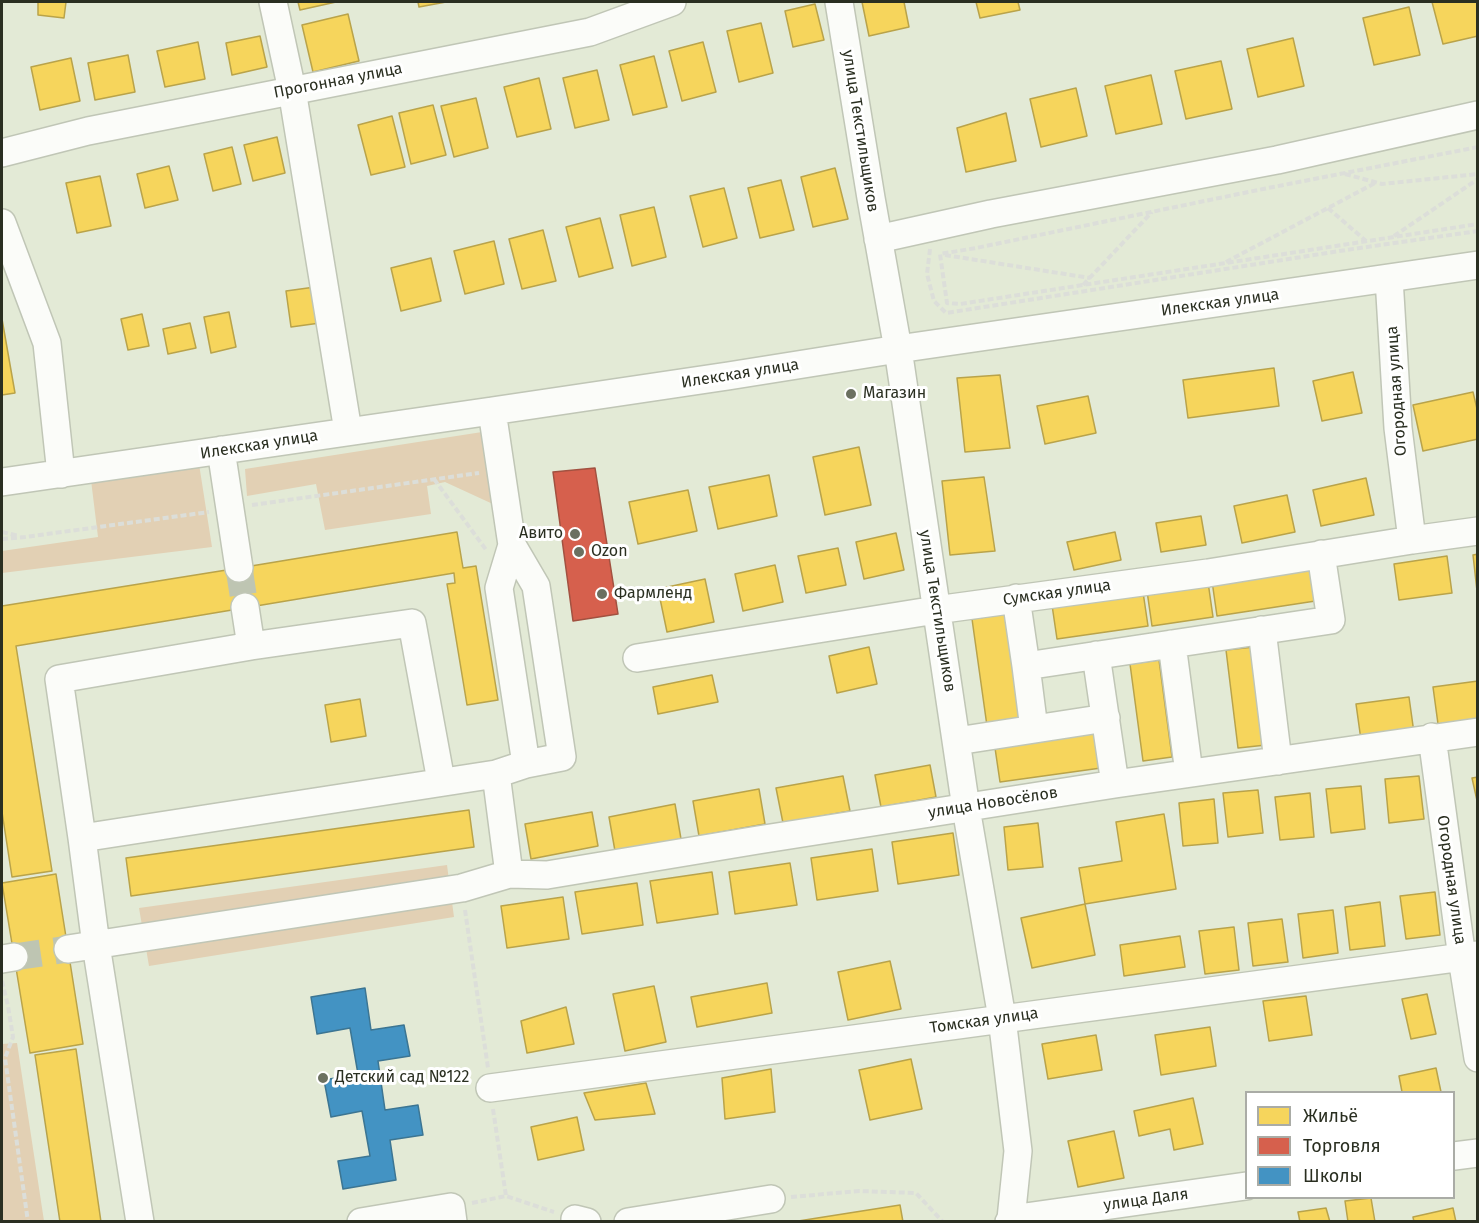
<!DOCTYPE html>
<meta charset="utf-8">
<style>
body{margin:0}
#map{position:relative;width:1479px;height:1223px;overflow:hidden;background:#e3ead6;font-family:"Fira Sans",sans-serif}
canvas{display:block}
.frame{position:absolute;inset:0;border:3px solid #2a2f21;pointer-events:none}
.legend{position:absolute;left:1245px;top:1091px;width:210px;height:108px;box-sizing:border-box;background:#fff;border:2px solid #aaaca6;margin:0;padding:8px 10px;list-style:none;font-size:18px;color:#2a2f21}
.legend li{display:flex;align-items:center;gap:12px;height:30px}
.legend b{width:30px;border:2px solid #aaaca6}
</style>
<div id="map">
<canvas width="1479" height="1223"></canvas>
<div class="frame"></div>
<ul class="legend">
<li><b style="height:16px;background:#f6d55c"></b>Жильё</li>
<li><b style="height:16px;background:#d6604d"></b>Торговля</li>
<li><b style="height:16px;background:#4393c3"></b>Школы</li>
</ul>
</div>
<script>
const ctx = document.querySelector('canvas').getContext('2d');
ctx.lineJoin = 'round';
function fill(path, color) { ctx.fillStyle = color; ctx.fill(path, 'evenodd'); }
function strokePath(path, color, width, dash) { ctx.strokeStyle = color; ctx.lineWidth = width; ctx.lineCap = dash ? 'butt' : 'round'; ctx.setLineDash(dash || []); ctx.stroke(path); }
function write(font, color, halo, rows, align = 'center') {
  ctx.font = font + ' "Fira Sans",sans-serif'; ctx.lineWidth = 6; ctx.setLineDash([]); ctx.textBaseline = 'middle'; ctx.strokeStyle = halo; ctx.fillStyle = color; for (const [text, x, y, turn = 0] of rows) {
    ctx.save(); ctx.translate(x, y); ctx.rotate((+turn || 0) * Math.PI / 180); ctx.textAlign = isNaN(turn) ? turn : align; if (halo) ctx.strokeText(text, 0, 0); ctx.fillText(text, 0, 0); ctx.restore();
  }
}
const green = new Path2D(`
 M482,432L495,505L445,482L427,486L431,514L325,530L316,484L247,496L245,469Z
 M199,464L212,547L2,573V551L98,537L91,480Z
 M447,865L454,917L149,966L139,908Z
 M17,1043L44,1221H2V1044Z`);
const homes = new Path2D(`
 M38,2H66L64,18L38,15Z
 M298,2H336L300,10Z
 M418,2H446L419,7Z
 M862,2H904L909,27L869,36Z
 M976,2H1018L1020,10L980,18Z
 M1432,2H1478V36L1443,44Z
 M815,4L824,40L793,47L785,11Z
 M1409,7L1420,55L1374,65L1363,18Z
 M348,14L359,61L313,72L302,25Z
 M761,23L773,73L739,82L727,31Z
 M260,36L267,67L232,75L226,43Z
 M1293,38L1304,86L1258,97L1247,49Z
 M198,42L205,79L165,87L157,51Z
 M703,42L716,92L682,101L669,51Z
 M128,55L135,92L95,100L88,63Z
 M654,56L667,107L633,115L620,65Z
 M71,58L80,101L40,110L31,67Z
 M1221,61L1232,109L1186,119L1175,71Z
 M597,70L609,120L575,128L563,78Z
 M1151,75L1162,124L1116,134L1105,86Z
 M539,78L551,129L517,137L504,87Z
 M1076,88L1087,136L1041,147L1030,99Z
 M476,98L488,148L454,157L441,106Z
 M433,105L446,155L411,164L399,113Z
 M1006,113L1016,161L966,172L957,128Z
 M392,116L405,167L371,175L358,125Z
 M277,137L285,173L253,181L244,145Z
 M232,147L241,184L213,191L204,154Z
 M169,166L178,200L145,208L137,174Z
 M835,168L848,219L813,227L801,177Z
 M100,176L111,226L77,233L66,183Z
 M781,180L794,230L760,238L748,188Z
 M724,188L737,238L703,247L690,196Z
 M654,207L666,257L632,266L620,215Z
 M600,218L613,268L579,277L566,227Z
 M543,230L556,281L522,289L509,239Z
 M494,241L504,284L465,294L454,251Z
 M431,258L441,301L401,311L391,268Z
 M315,287L320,323L291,327L286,291Z
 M229,312L236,347L211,353L204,317Z
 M142,314L149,346L128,350L121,319Z
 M2,319L15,393L2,395Z
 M190,323L196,348L168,354L163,329Z
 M1274,368L1279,406L1188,418L1183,380Z
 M1353,372L1362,413L1322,421L1313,381Z
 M1000,375L1010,448L965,452L957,378Z
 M1473,392L1478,413V439L1423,451L1413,405Z
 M1088,396L1096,433L1045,444L1037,406Z
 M859,447L871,505L825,515L813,457Z
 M769,475L777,516L718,529L709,487Z
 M984,477L995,551L950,555L942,481Z
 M1366,478L1374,515L1321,526L1313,490Z
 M688,490L697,531L638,544L629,502Z
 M1287,495L1295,532L1242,543L1234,506Z
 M1201,516L1206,545L1161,552L1156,523Z
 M457,532L463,568L476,566L498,700L467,705L447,584L455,583L454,573L16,646L52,871L12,877L2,812V606L239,568Z
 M1115,532L1121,560L1074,570L1067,542Z
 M896,533L904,570L864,579L856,542Z
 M838,548L846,585L806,593L798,556Z
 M1478,554V591H1477L1473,555Z
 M1447,556L1452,593L1399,600L1394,564Z
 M775,565L783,602L743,611L735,574Z
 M1317,566L1322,600L1217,616L1212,581Z
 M705,579L714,622L667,632L658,589Z
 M1208,582L1213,617L1152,626L1147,591Z
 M1143,592L1148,626L1057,639L1052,605Z
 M1005,614L1020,721L987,726L972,619Z
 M869,647L877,684L837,693L829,656Z
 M1254,647L1266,745L1238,748L1226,650Z
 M1159,660L1172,757L1143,761L1130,664Z
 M712,675L718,702L658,714L653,687Z
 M1478,681V719L1438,724L1433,687Z
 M1409,697L1414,733L1361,740L1356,704Z
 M360,699L366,736L331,742L325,705Z
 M1096,733L1101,768L1000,782L995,748Z
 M930,765L936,797L881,807L875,775Z
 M843,776L850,811L783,823L776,788Z
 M1419,776L1424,819L1389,823L1385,779Z
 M1478,777V805L1472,778Z
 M1361,786L1365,829L1331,833L1326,789Z
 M759,789L765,824L699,836L693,801Z
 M1258,790L1263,833L1228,837L1223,793Z
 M1310,793L1314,837L1280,840L1275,797Z
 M1214,799L1218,843L1183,846L1179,803Z
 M675,804L681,839L615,851L609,817Z
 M469,810L474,847L131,896L126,858Z
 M592,812L598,846L531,859L525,824Z
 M1164,814L1176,889L1085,904L1079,868L1122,861L1116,822Z
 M1038,823L1043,867L1008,870L1004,827Z
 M953,833L959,875L898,884L892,842Z
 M872,849L878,891L817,900L811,858Z
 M790,863L797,905L735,914L729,872Z
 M712,872L718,914L657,923L650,881Z
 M56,874L83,1044L30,1053L2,883Z
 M637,883L643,925L582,934L575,892Z
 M1435,892L1440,935L1406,939L1400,896Z
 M563,897L569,939L507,948L501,906Z
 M1380,902L1385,946L1350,950L1345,907Z
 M1085,904L1095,955L1032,968L1021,918Z
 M1333,910L1338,953L1303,958L1298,914Z
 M1282,919L1288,962L1253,966L1248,923Z
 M1234,927L1239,970L1205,974L1199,931Z
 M1180,936L1185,967L1124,976L1120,945Z
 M890,961L901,1009L848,1020L838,972Z
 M767,983L772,1013L697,1027L691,997Z
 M654,986L666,1042L625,1051L613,994Z
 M1427,994L1436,1034L1411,1039L1402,999Z
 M1306,996L1312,1035L1269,1041L1263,1001Z
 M566,1007L574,1044L527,1053L521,1021Z
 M1210,1027L1216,1066L1161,1075L1155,1035Z
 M1096,1035L1102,1070L1048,1079L1042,1044Z
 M76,1049L101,1222H60L35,1055Z
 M911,1059L922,1109L870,1120L859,1070Z
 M1436,1068L1441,1092H1402L1399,1076Z
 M771,1069L775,1112L725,1119L722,1078Z
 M646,1083L655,1114L595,1120L584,1093Z
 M1193,1098L1203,1144L1174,1150L1170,1129L1139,1136L1134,1111Z
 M577,1117L584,1150L538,1160L531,1127Z
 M1114,1131L1124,1178L1078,1187L1068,1141Z
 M1371,1198L1375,1222H1348L1345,1201Z
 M900,1205L903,1222H792Z
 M1326,1208L1330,1222H1300L1298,1212Z
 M1453,1208L1456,1222H1414L1413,1217Z`);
const shops = new Path2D(`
 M595,468L618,614L573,621L553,472Z`);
const schools = new Path2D(`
 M365,988L371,1030L404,1025L410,1056L378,1061L385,1110L418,1105L423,1135L390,1140L396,1180L343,1189L338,1161L370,1156L362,1111L331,1117L324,1080L358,1074L350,1028L317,1034L311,997Z`);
const minorTunnel = new Path2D(`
 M239,568L245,607
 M14,957L68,949`);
const path = new Path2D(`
 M1478,147L1263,189L976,248L940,254L947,303L960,304L1478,224
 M1345,174L1382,184L1478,174
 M1328,208L1366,241
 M1394,236L1478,179
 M930,249L927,274L934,301L946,313L1346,250L1478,231
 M945,255L1090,278
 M1226,262L1377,182
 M1083,285L1152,212
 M434,479L487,551
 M252,505L479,473
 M2,532L19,536
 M2,539L25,537L209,512
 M465,910L488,1068
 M2,981L8,1006L13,1037L5,1058L28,1222
 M493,1109L506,1196
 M791,1197L859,1191L916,1193L943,1222
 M472,1203L506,1196L554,1212`);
const minor = new Path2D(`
 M273,2L292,90L348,431
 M839,2L871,198L898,349L966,808L1002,1018L1018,1151L1011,1219L1009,1222
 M2,153L88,131L590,32L672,2
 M2,223L47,343L61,474
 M878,239L991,214L1277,160L1478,115
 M1389,278L1398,428L1412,540
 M492,411L512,545L536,586L562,757L526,764L496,774L509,874
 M221,450L239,568
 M2,482L492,411L728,376L898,349L1478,265
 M512,545L499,588L526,764
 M1016,598L1026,666L1331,620L1321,554
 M245,607L251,646L412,623L441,781
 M1262,630L1278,761
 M1172,644L1189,773
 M251,646L59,679L82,838L496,774
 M1096,655L1115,784
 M637,658L936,610L1208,573L1412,540L1478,531
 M1026,666L1034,729
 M1432,737L1462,958L1478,1058
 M957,741L1106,718
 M82,838L96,945L140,1222
 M68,949L462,888L509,874L547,875L758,840L1115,784L1478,732
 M2,959L14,957
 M490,1088L1478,955
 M1454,1156L1478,1153
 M575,1219L587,1222
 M1011,1219L1246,1186
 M361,1222L451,1207L453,1222
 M628,1222L771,1199`);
const markers = [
 [851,394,6,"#6b7060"],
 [575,534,6,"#6b7060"],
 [579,552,6,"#6b7060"],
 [602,594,6,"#6b7060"],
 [323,1078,6,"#6b7060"]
];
const streetNames = [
 ["Прогонная улица",338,81,-11],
 ["улица Текстильщиков",860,131,81],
 ["Илекская улица",1220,303,-8],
 ["Илекская улица",740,374,-9],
 ["Огородная улица",1397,391,-94],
 ["Илекская улица",259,445,-9],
 ["Сумская улица",1057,593,-8],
 ["улица Текстильщиков",937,611,81],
 ["улица Новосёлов",993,803,-9],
 ["Огородная улица",1451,880,82],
 ["Томская улица",984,1021,-8],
 ["улица Даля",1146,1200,-8]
];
const poiNames = [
 ["Магазин",863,394],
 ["Авито",563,534,"right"],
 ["Ozon",591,552],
 ["Фармленд",614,594],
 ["Детский сад №122",335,1078]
];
fill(green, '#e2d0b4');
fill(homes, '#f6d55c');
strokePath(homes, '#b9a34a', 1.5);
fill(shops, '#d6604d');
strokePath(shops, '#a25140', 1.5);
fill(schools, '#4393c3');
strokePath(schools, '#3c7592', 1.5);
strokePath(minorTunnel, '#bec5b2', 27, [27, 14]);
strokePath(minor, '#c0c6b6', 30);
strokePath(path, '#dcded9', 4, [6, 3]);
strokePath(minor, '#fbfcf9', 27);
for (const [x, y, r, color] of markers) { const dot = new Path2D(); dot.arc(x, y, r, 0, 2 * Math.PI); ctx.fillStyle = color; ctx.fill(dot); strokePath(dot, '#fff', 2); }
write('16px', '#2a2f21', '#fff', streetNames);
write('16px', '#2a2f21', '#fff', poiNames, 'left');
</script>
